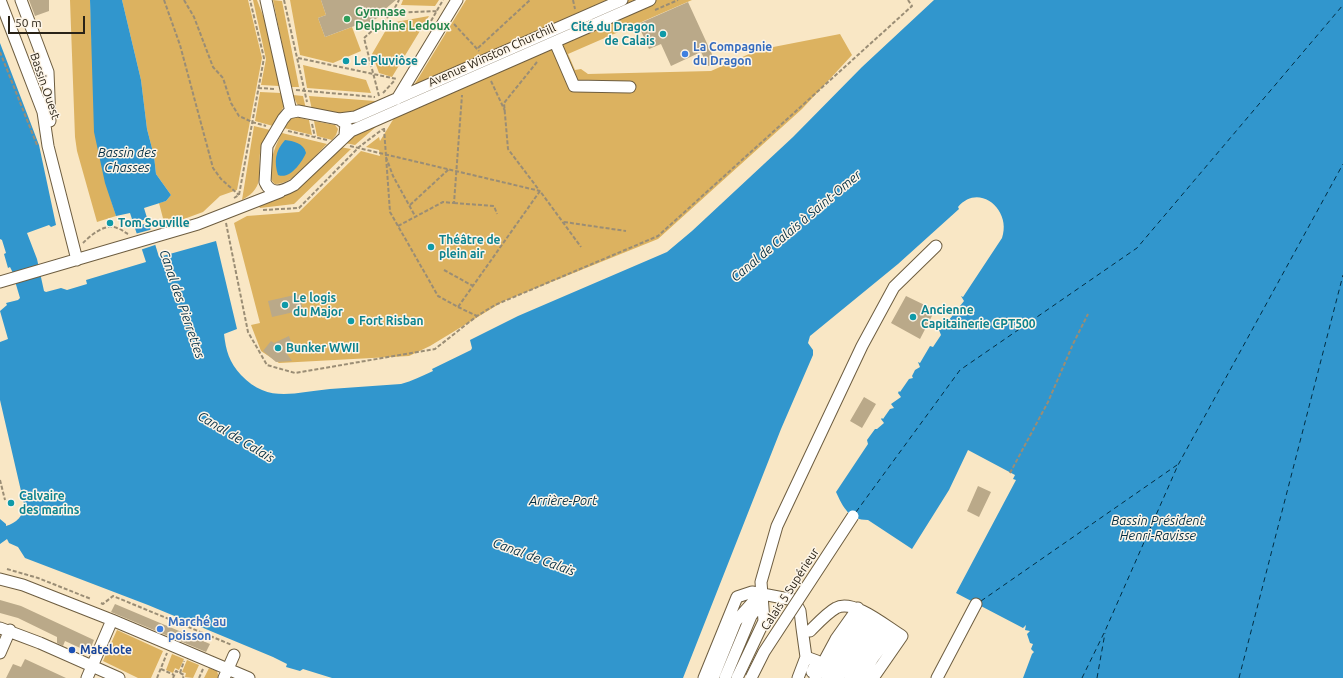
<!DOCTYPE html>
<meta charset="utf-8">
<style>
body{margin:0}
#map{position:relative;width:1343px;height:678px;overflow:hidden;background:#f9e7c5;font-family:Ubuntu,sans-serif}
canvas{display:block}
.scale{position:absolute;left:8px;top:16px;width:77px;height:18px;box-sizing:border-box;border:2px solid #2a2317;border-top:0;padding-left:5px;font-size:12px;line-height:14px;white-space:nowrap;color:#2a2317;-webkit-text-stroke:3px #fdf5e8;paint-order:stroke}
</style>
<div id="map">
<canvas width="1343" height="678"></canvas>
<div class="scale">50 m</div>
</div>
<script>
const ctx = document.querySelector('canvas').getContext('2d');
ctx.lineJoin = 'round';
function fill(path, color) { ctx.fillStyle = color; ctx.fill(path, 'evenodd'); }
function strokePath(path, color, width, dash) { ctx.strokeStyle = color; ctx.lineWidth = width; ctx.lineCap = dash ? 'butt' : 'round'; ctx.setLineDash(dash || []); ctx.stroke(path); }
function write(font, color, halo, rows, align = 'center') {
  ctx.font = font + ' Ubuntu,sans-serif'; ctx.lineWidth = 3; ctx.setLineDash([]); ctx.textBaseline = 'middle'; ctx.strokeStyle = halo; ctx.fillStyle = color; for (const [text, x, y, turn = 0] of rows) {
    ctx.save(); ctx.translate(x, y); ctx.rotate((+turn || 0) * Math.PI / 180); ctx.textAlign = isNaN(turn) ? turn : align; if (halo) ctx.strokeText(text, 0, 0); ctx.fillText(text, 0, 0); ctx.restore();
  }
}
const green = new Path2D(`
 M70,0H90L93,65L111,200L116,216L97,222L77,151L75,137Z
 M122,0H248L262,58L237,190L220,196L203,212L165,226L159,203L166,201L171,195L156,174L154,156L147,129L141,80Z
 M253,0H257L267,26L279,86L261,85L266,59Z
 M273,0L282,1L299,87H291Z
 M290,0H321L326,15L318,18L325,37L352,27L361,51L333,63L300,55Z
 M403,0H439L435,6L401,5Z
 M466,0H692L568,54L575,70L581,69L588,74L711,71L758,50L840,34L852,55L802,109L658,239L504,301L430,346L409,356L279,363L261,351L251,325L260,323L234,223L247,216L299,212L361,151L380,156L379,150L366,147L379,137L380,141Z
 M429,16L392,77L379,73L372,54L390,23Z
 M303,65L366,80L371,93L307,88Z
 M260,92L281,93L284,106L273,126L255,121Z
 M293,95L303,96L306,109L297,104Z
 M309,96L375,101L376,105L350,115L312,110Z
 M295,117L309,120L312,135L284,128L292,118Z
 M314,121L335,125L338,129L336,135L332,140L317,136Z
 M254,126L270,130C268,135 263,141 261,147C256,170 268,186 242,200Z
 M377,126L355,145L345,143L351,137Z
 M282,133L327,144C313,157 296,184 275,184C263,175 276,143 282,133Z
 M340,147L351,149L294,204L260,208L258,205L298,188Z
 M117,630L163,651L151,678H138L103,661Z
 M172,654L184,659L179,670L175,668L173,673L166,670Z
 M187,660L199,665L193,678L185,677L186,673L182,672Z
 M209,668L217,671L219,678H204Z`);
const water = new Path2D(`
 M90,0H122L141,80L147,129L154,156L156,174L171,195L166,201L144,208L159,257L216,241L237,329L224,334C226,351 229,362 241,375C268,404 295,392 330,389C354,387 377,386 401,384C412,381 422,376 433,371L432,369L471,350L472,348L470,340L518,316L667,252L692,231L793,137L862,67L934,0H1343V678H1023L1032,654L1034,652L1031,649L1033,644L1030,643L1027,634L1030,631L1025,630L1026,625L1023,628L956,593L1016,480L1013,479L1015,475L968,450L949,490L912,549L868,520C849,520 843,507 836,492L868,444L867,440L875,429H877L884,423L881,419L882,418L883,419L890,409L894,408L891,404L901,397L898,393L899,391L900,392L909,379L913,378L912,376L915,370L920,367L918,362L920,363L930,346L933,347L941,335L939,330H941L964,301L961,296L963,297L1002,238C1012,210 979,182 958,207L959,209L898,264L810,336L808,343L813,350V355L781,429L683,678H332L303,669L300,671L286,667L287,664L273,657L148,605L25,558L18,547L9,543L7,539L0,544V519L6,524V526C16,523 24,516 24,504L0,400V342L8,339L0,311L7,305L6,303L18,300L20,298L12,271L10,267L8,268L4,254L6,253L2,240L0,239V43L39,145L56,225L51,227L49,225L27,233L37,259L44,291L46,292L61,288L67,290L87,284L86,280L146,262L130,213L116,216L105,183L94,132Z
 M285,140C293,141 304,143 306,153C302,162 290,180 278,175C274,162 275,151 285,140Z`);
const pier = new Path2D(`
 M150,218L151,222L134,227L133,223Z
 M153,229L158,244L140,250L135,234Z`);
const ferry = new Path2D(`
 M856,512L960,370L1137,248L1343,5
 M981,601L1177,465
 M1082,678L1105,631L1178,465L1343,164
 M1097,678L1105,633
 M1239,678L1343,275`);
const building = new Path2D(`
 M29,0H49V11L35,16Z
 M321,0H396L384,10V14L364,26L357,25L325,37L318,18L326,15Z
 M688,2L716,63L708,66L701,52L671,66L661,44L649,49L638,24Z
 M299,294L303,310L272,317L268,301Z
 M906,296L935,310L920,339L891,323Z
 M289,336L292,345L287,354L292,361L276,362L263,351L271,341L274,343Z
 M864,397L876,404L862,428L850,421Z
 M978,486L991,492L979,517L967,511Z
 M0,600L21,606L94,640L89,652L65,641L63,646L57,643V637L18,618L0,613Z
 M115,604L210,644L206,652L111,612Z
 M25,659L66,678H6L13,664L21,667Z`);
const path = new Path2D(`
 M164,0L180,45L213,168L221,179L239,195
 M184,0L194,17L213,67L223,78L231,103L239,116L252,122L266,126
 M284,0L307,102
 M573,0L575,9
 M655,10L678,0
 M392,13L399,0
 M431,21L443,0
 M454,24L479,51
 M478,48L530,0
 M0,52L37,145
 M298,58L397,79
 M537,62L504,103L508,149L539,190
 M491,81L505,111
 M258,88L275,89
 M296,90L375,97
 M383,93L395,80
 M379,96L364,38L392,13L438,11
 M312,124L315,137
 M384,128L390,212L438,296L458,307L540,191L581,247
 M288,131L327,140
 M350,146L540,191
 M386,157L393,176L415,216
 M234,198L239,195L264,58L250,0
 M454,203L494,206L497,214
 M410,205L449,169
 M263,210L299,208L359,147L383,129
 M564,222L626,231
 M226,223L248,332L267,365L295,373L435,349L477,316L495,305L658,236L912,6L908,0
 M398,226L443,202L454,203L462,95
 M83,243C91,235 105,223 117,228C121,229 124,232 128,234
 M444,270L473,286
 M458,307L477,316
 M1010,473L1048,402L1073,344L1088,314
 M0,480L5,500
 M7,569L38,578L91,599
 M101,603L103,604L113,596L232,645
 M161,669L174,675
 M180,673L184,661
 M157,678L167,653
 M173,678L176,671L184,675L183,678
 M199,678L203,669`);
const minor = new Path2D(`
 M0,0L43,112L48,146L77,260
 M21,0L48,72L50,121
 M266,0L291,112
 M555,42L574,86L630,87
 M397,99L457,0
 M339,119L355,117L622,0
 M345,135L346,124L339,119L298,111L288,113L283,119L267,146L265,182C271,196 283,191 294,185L351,131L650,0
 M0,282L198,224L280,192
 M0,579L23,585L112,620L249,678
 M794,600L800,611L802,628L804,631H810C817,624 827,613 836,608C853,598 887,627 902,636L873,678
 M0,628L40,643L119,678
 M802,628L806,657L817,661L812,672
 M0,653L10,630
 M87,678L112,620
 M224,678L234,655
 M704,678L737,597L752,592L794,600
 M713,678L736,621L753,602
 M725,678L751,616L761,602
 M737,678L764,621L761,582L777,526L862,346L894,287L936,246
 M798,678L806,657
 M815,678L836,639L858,608
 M827,678L843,647L866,614
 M838,678L857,644L875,619
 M850,678L863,654L884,625
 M861,678L873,658L893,631
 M937,678L976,604`);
const minorBridge = new Path2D(`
 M751,678L764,652L853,516`);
const markers = [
 [347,19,4,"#2e9e5b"],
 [663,34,4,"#0f9aa8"],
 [685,54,4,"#3f7fe0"],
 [346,61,4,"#0f9aa8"],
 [110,223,4,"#0f9aa8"],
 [431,247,4,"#0f9aa8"],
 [285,305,4,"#0f9aa8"],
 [913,317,4,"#0f9aa8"],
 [351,321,4,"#0f9aa8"],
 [278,348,4,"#0f9aa8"],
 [11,503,4,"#0f9aa8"],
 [160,629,4,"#3f7fe0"],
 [72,650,4,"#1a4fb4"]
];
const leisureNames = [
 ["Gymnase",355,12],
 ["Delphine Ledoux",355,26]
];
const cultureNames = [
 ["Cité du Dragon",655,27,"right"],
 ["de Calais",655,41,"right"],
 ["Le Pluviôse",354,61],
 ["Tom Souville",118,223],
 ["Théâtre de",439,240],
 ["plein air",439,254],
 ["Le logis",293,298],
 ["du Major",293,312],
 ["Ancienne",921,310],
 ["Capitainerie CPT500",921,324],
 ["Fort Risban",359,321],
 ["Bunker WWII",286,348],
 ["Calvaire",19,496],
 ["des marins",19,510]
];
const shopNames = [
 ["La Compagnie",693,47],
 ["du Dragon",693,61],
 ["Marché au",168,622],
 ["poisson",168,636]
];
const streetNames = [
 ["Avenue Winston Churchill",492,55,-24],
 ["Bassin Ouest",45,86,71],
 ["Calais 5 Supérieur",790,589,-57]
];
const transitNames = [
 ["Matelote",80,650]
];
const waterNames = [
 ["Bassin des",127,153],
 ["Chasses",127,168],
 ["Canal de Calais à Saint-Omer",796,226,-40],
 ["Canal des Pierrettes",182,304,71],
 ["Canal de Calais",236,437,31],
 ["Arrière-Port",563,501],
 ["Bassin Président",1158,521],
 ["Henri-Ravisse",1158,536],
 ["Canal de Calais",534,557,20]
];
fill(green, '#dcb260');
fill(water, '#3196cd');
fill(pier, '#f9e7c5');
strokePath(ferry, '#022e44', 1, [5, 4]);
fill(building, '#baa989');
strokePath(minor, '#6d5d40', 13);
strokePath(path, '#9a8d75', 2, [4, 2]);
strokePath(minor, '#fff', 11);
strokePath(minorBridge, '#6d5d40', 13, []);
strokePath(minorBridge, '#fff', 11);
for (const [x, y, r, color] of markers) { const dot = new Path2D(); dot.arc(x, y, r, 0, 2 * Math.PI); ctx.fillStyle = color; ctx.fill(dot); strokePath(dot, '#fdf5e8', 1.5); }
write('bold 12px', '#27864d', '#fdf5e8', leisureNames, 'left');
write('bold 12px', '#0d838f', '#fdf5e8', cultureNames, 'left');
write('bold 12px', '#366cbe', '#fdf5e8', shopNames, 'left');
write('12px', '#2a2317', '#fdf5e8', streetNames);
write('bold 12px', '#164399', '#fdf5e8', transitNames, 'left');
write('italic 13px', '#022e44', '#fdf5e8', waterNames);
</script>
